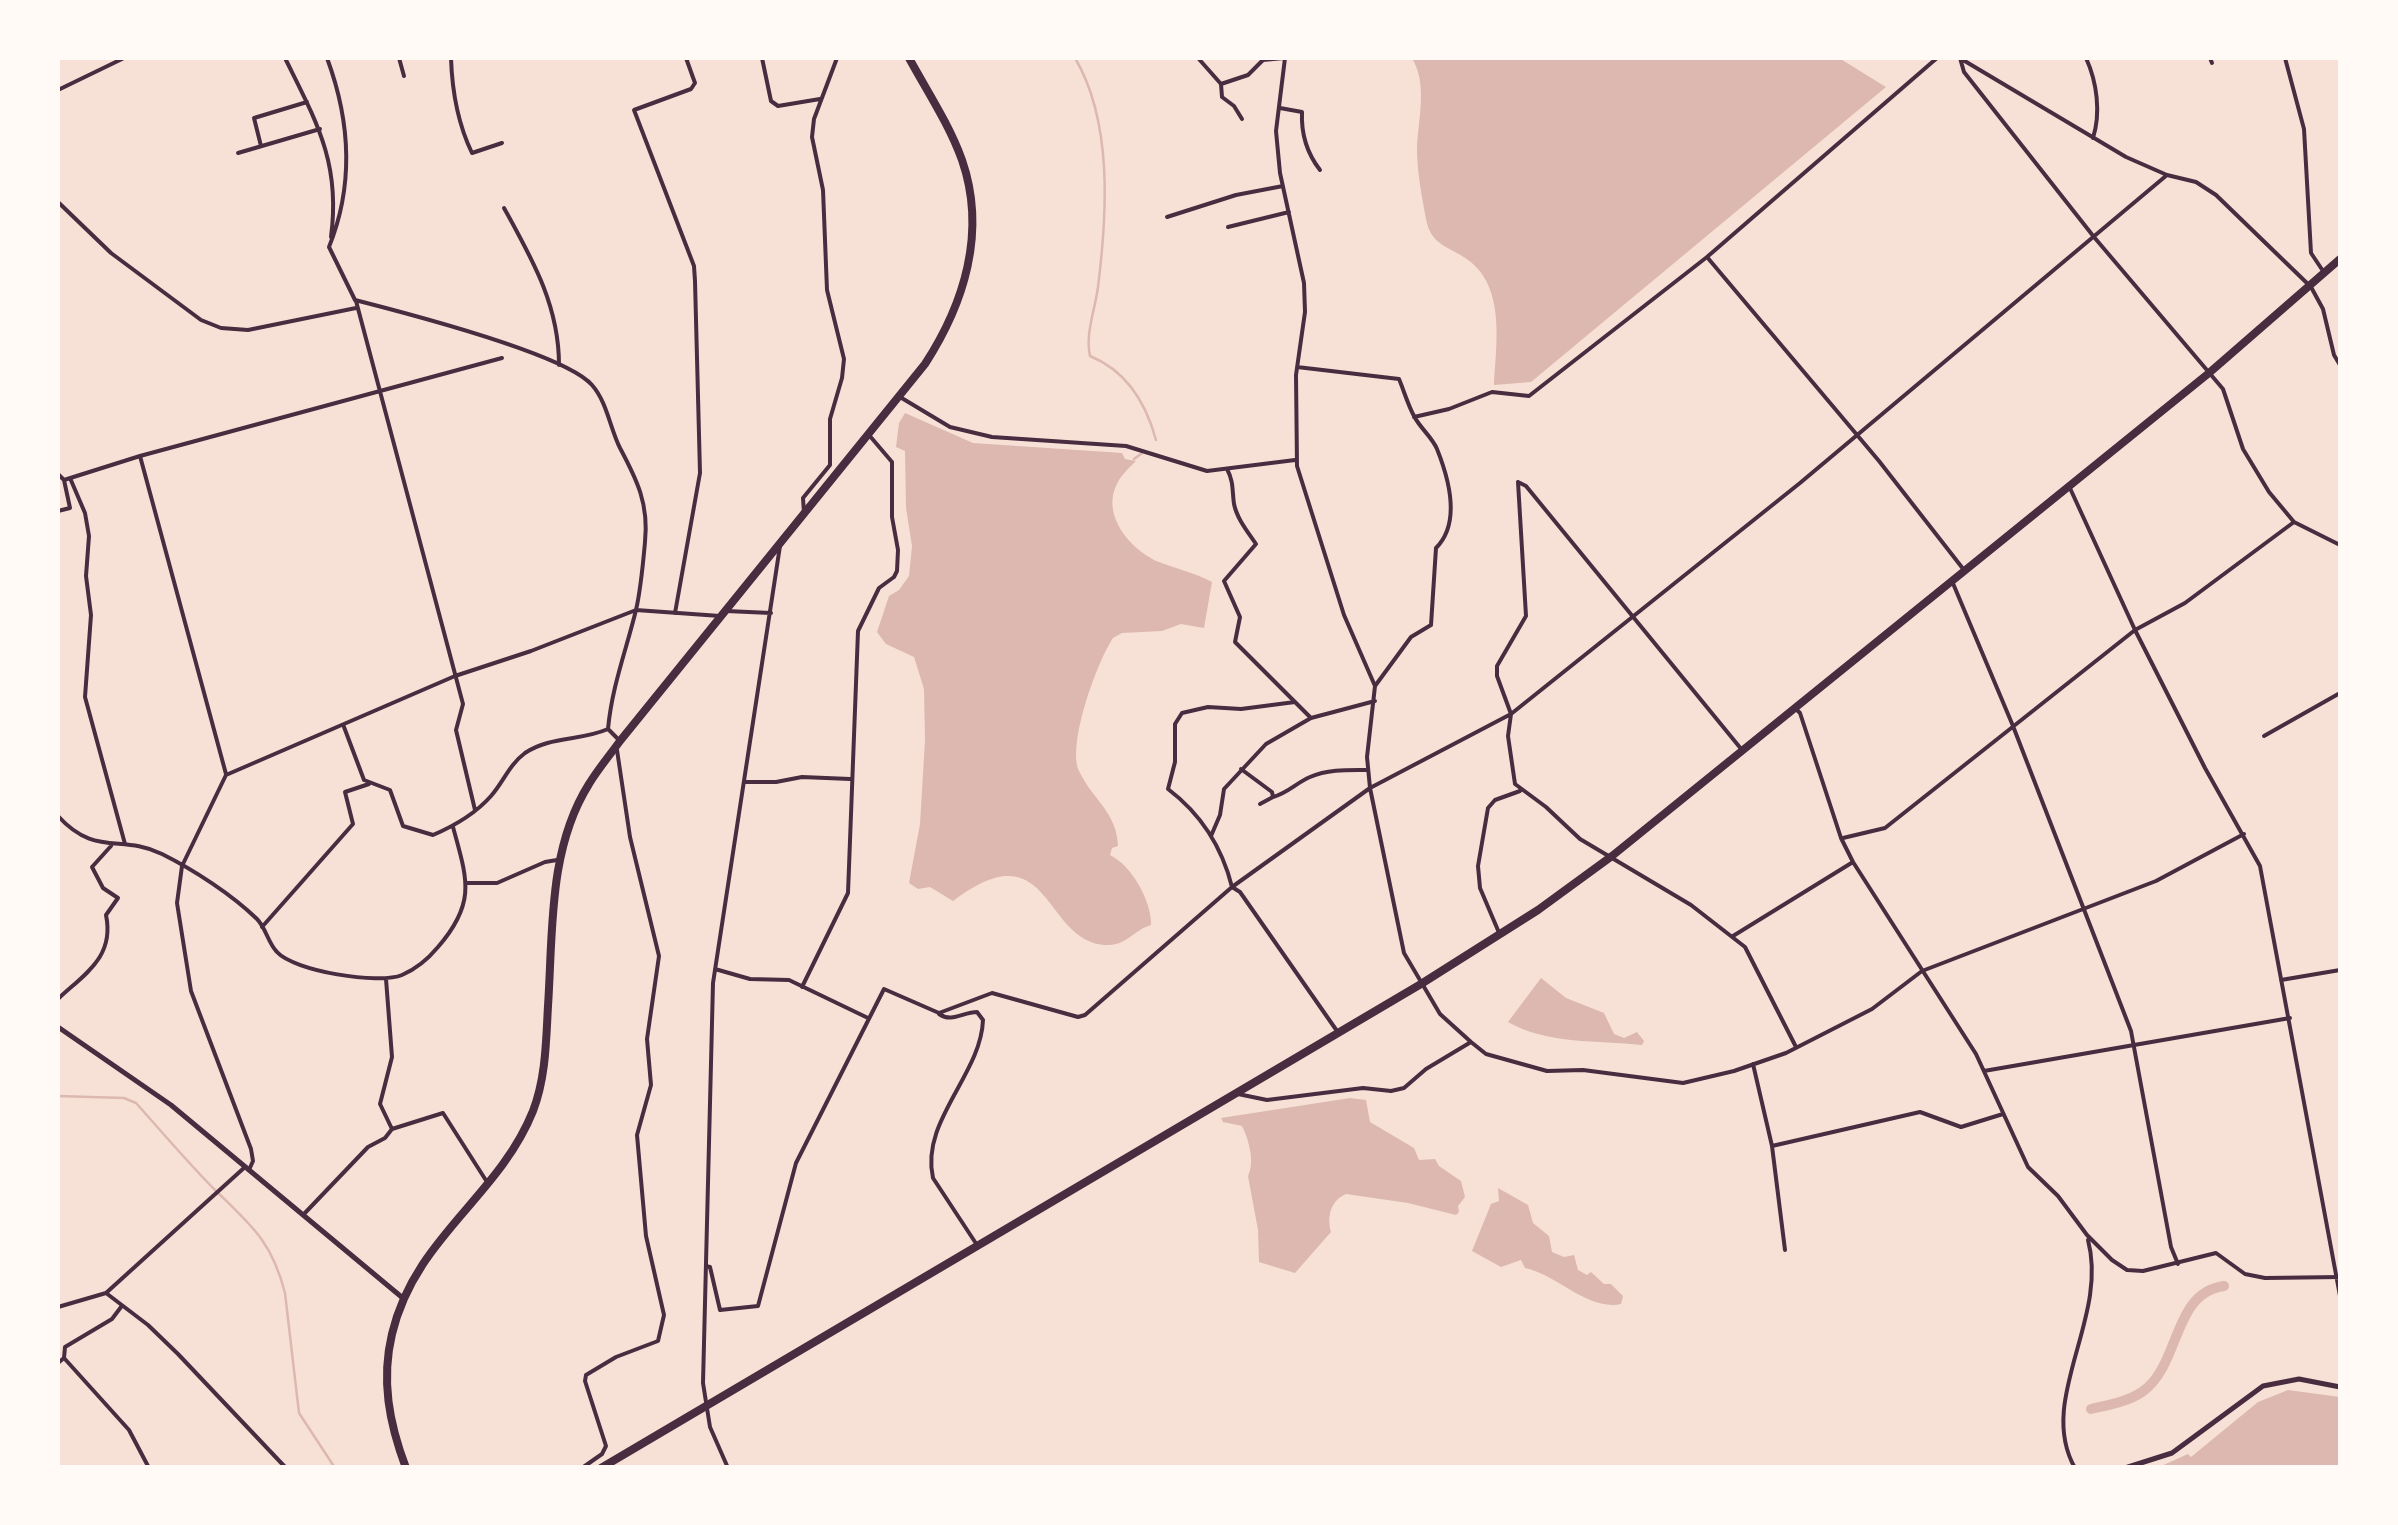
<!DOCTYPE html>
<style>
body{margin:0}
#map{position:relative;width:2398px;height:1525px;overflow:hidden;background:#f7e1d7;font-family:"Times New Roman",serif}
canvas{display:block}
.frame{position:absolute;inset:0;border:60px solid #fffaf5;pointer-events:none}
</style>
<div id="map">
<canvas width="2398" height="1525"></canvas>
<div class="frame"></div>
</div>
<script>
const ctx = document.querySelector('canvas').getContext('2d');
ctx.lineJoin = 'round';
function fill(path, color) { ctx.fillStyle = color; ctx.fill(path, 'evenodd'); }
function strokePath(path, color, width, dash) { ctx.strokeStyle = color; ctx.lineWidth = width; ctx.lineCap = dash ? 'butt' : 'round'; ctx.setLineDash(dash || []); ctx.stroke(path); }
const water = new Path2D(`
 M1412,58H1839L1886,87L1531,382L1494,385C1496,346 1506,287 1468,260C1449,246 1431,246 1426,219C1422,197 1417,172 1417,149C1418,119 1428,85 1412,58Z
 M905,413L973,443L1122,453L1125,459L1136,461C1129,468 1120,476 1116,486C1102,517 1132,551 1159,562C1177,569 1195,573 1212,582L1204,628L1181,624L1162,631L1122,633L1113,638C1097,662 1067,744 1079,771C1092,799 1117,812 1118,846L1112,848L1110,855C1131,865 1152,901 1151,925C1136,929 1126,945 1109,945C1042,946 1053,825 953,901L930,887L918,889L909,883L920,824L925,740L924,689L914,657L886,644L877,632L889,596L899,590L909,576L912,546L906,508L905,451L896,447L899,423Z
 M1541,978L1566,998L1604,1013L1614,1034L1624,1038L1637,1032L1644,1041L1642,1045C1596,1040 1549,1045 1508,1022Z
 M1350,1098L1366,1100L1370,1122L1414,1148L1419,1160L1435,1159L1439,1166L1461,1181L1465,1197L1458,1206L1459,1212L1456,1215L1408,1203L1346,1194C1330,1201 1327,1217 1331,1232L1295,1273L1259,1262L1258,1230L1248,1176C1255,1162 1249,1140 1242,1126L1223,1122L1221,1118Z
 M1498,1188L1528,1205L1533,1223L1549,1236L1552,1252L1564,1257L1574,1255L1578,1270L1587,1275L1591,1272L1604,1284H1611L1623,1296L1621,1304C1588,1311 1556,1274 1525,1268L1521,1260L1501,1267L1472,1251L1491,1204L1499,1201Z
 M2288,1390L2340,1397V1467H2159L2188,1454L2191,1457L2258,1402Z`);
const stream = new Path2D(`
 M1075,58C1113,122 1107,215 1098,287C1095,310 1085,334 1090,356C1127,371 1146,403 1156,440
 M1134,459L1142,453
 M58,1096L124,1098L136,1103C162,1132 188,1163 216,1191C252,1226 272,1242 285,1293L299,1413L335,1468`);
const canal = new Path2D(`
 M2091,1409C2108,1405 2127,1402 2142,1392C2181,1365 2172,1293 2224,1286`);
const minor = new Path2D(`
 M285,58C316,121 341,163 331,237
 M327,58C350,120 354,185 329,247L355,300C402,312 565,354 592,385C607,402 610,428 620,448C637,480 649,504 645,542C643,564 641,588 636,610C626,651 612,686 608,729L620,741
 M399,58L404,76
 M451,58C452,89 458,124 472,153L502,143
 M762,58L771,101L778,106L820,99
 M1198,58L1221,84L1222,97L1234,106L1242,119
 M1285,58L1276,131L1280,173L1304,283L1305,312L1296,375L1297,466L1344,615L1375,686L1367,757L1370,788L1404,953L1440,1014L1471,1042L1486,1054L1547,1071L1583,1070L1683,1083L1734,1071L1786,1053L1872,1009L1922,971L2156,881L2244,834
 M1960,58L1964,72L2094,237L2223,389L2243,449L2269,492L2294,522L2340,545
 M2086,58C2097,82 2101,113 2093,138
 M2210,58L2212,63
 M2285,58L2304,129L2311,253L2325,274
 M1963,60L2126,157L2167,175L2196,182L2216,195L2311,287L2323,309L2334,355L2340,365
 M1221,84L1248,75L1263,60L1284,58
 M58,90L124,58
 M1280,108L1302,112C1301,134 1306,152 1320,170
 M261,146L254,118L307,102
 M238,153L320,129
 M58,202L111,253L201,320L221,328L248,330L356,308
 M504,208C532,259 559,305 559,365
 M1167,217L1236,195L1283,186
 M1228,227L1289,212
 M1707,257L1879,461L1964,570
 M356,301L463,704L456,730L475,810
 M1297,367L1399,379C1404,391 1408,405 1414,416C1420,428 1432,437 1437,449C1449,479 1461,523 1436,548L1431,625L1411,637L1375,686
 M900,397L950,427L992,437L1126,446L1207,471L1295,460
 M1414,417L1449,409L1492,392L1529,396L1707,257L1937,58
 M140,456L226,774
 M1227,469C1234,482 1232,491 1234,504C1237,519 1248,532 1256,544L1224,581L1240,617L1235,642L1311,718
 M58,474L64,480L70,508L58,511
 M70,478L85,513L89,536L86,576L91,615L85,697L125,844
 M64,480L140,456L502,358
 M1518,482L1526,616L1497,666V676L1511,714L1508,736L1515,784L1546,807L1580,839L1691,905L1745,947L1796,1047
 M1518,482L1526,486L1742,750
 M2069,486L2135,630L2205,768L2260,866L2340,1296
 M804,513L803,498L830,465V419L842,378L844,359L827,290L823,190L812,137L814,119L837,58
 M1952,581L2013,726L2131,1031L2171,1247L2178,1264
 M726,611L771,613
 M675,613L700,473L695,281L694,266L634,110L691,89L695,83L686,58
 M1295,702L1241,709L1208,707L1182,713L1175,724V762L1168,789C1201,814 1222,847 1232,887L1370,788L1511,714L1800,483L2167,175
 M1795,708L1800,713L1841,838L1853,862L1976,1054L2028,1167L2058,1196L2087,1235L2112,1260L2127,1270L2143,1271L2216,1253L2245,1274L2265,1278L2340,1277
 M344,727L364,780L390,790L403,826L433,835C454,826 476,813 491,796C504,781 509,765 525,753C550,736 581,741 608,729
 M2264,736L2340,693
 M1241,769L1272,792L1273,797L1260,804
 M745,782H776L802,777L850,779
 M1273,797C1288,793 1296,783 1310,777C1328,769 1349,770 1368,770
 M58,816C95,857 121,834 162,854C194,870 231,894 257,919C266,928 268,943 277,952C294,971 379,985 402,975C416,969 428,959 438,947C477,902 467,879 453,827
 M1211,836L1220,815L1224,789L1266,744L1311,718L1375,701
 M1843,838L1885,828L2135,630L2185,603L2294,522
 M467,883H497L545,862L557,860
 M262,927L353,824L345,792L369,784
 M1500,935L1480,888L1478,866L1488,808L1495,800L1520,791
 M1733,936L1853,862
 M715,969L750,979L789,980L868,1018
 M386,979L392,1057L380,1104L392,1129
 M2281,980L2340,970
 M802,987L848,893L858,631L879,588L894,577L897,571L898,550L892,517V462L869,435
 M58,999C83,975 115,958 106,915L118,898L103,888L92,867L111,846
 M939,1014C952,1023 963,1012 977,1012L983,1020C981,1075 920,1121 933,1178L977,1245
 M1753,1064L1772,1146L1785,1250
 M1984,1071L2290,1018
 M1238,1094L1267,1100L1363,1088L1391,1091L1404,1088L1426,1069L1471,1042
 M1772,1146L1920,1112L1961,1127L2003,1114
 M245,1167L106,1293L148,1325L178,1354L286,1468
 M249,1170L253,1161L251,1149L191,991L177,903L182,866L226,775L455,676L531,651L636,610L720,616
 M303,1215L368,1147L385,1138L392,1129L443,1113L487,1182
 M706,1266L710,1267L720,1310L758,1306L796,1163L884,989L939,1013L992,993L1078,1017L1085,1015L1232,887L1240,892L1337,1031
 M58,1307L106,1293
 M64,1358L129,1430L149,1468
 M58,1363L64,1358L65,1347L112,1319L121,1307
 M582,1468L602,1454L606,1446L585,1381L586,1375L616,1357L658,1341L664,1315L646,1236L637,1135L651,1085L647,1039L659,956L630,837L617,750
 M728,1468L710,1427L703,1383L713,983L780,546
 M2075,1468C2036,1400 2109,1319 2088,1240`);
const tertiary = new Path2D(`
 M58,1027L171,1105L404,1299
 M2125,1468L2172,1453L2263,1386L2299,1379L2340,1387`);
const primary = new Path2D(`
 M406,1468C389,1423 381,1380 392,1334C415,1237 498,1198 533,1111C546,1077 546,1041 548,1006C553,932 548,849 589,784C598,769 610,755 620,741L925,364C964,304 987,232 962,160C949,124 927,91 909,58
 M601,1468L1421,984L1538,910L1612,856L2209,373L2340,259`);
fill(water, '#dcb8b0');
strokePath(stream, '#dcb8b0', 2.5);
strokePath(canal, '#dcb8b0', 10);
strokePath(minor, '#4a2c40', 4);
strokePath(tertiary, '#4a2c40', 5);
strokePath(primary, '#4a2c40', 8);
</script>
